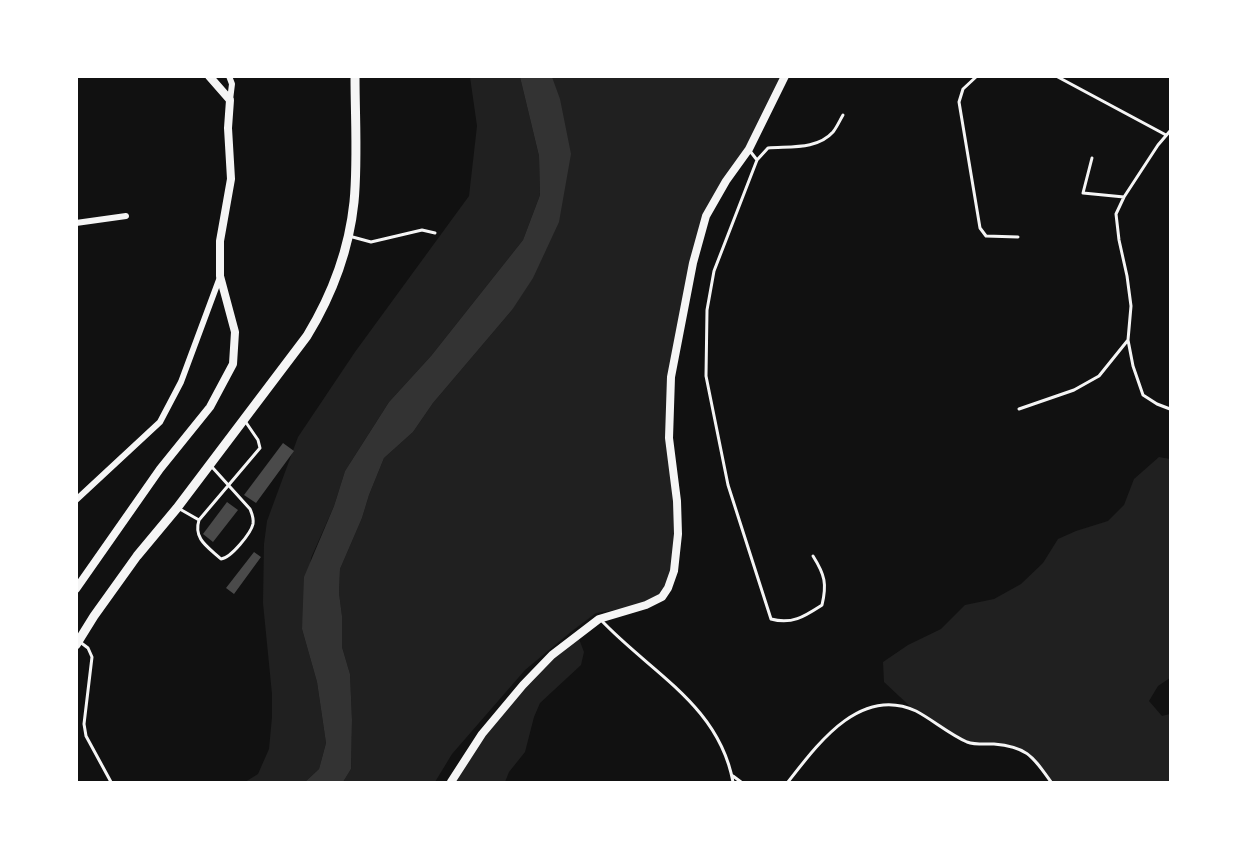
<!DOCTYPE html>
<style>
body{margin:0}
#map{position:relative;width:1247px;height:859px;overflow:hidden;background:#111;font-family:Lato,sans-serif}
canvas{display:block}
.frame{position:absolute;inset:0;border:78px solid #fff;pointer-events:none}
</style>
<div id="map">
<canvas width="1247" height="859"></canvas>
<div class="frame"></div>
</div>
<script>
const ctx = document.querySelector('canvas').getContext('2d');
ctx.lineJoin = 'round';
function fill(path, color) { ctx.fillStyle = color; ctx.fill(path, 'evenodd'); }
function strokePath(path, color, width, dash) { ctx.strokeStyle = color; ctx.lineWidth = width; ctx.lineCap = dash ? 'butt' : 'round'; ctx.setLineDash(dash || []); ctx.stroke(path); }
const green = new Path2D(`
 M470,77H520L539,156L540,195L523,240L431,356L389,402L345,471L334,506L311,558L302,629L317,682L326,743L319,769L305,782H245L258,774L269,749L272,717V694L263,603L264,544L267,521L298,437L355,352L469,196L477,126Z
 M547,77H786L706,216L671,377L677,547L669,587L646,605L596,613L572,631L525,670L452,754L435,782H343L351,769L352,720L350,674L342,647V616L339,593L340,569L362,518L369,495L384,458L413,432L433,403L512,310L566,132Z
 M1159,457L1170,459V678L1158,686L1149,701L1162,716L1170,714V782H1051L1031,755L1007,745L968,742L914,710L884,682L883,662L908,645L941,629L965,605L994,599L1021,584L1043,563L1058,539L1076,531L1108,521L1124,505L1134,479Z
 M579,639L584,652L581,665L540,703L534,717L525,752L509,772L505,782H451L457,770L552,655Z`);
const water = new Path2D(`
 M520,77H552L560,99L571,154L559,222L533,278L512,310L433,403L413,432L384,458L369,495L362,518L340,569L339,593L342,616V647L350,674L352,720L351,769L343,782H305L319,769L326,743L317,682L302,629L304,577L334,506L345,471L375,424L389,402L431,356L523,240L540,195L539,156Z`);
const building = new Path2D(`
 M283,443L294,451L256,503L244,495Z
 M227,502L238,510L213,542L203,534Z
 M254,552L261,557L234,594L226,588Z`);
const service = new Path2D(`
 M977,76L963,89L959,102L980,228L986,236L1018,237
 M1056,76L1166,135
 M1170,131L1158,145L1124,197L1116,214L1119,240L1127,276L1131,306L1128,340L1133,366L1143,395L1157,404L1170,409
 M750,151L757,160L768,148C789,146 817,150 833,132C837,127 840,120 843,115
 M1092,158L1083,193L1124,197
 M757,160L714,271L707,310L706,376L728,485L771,619C792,625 805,616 822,605C827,584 825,575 813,556
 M349,236L371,242L422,230L435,233
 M1019,409L1074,390L1099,376L1128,340
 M178,508L199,520C193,539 208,547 221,559C231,558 251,533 253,524C254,518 252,514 250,509L212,467
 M199,520L260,448L258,440L245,421
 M601,620C651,673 719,705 733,782
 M80,642L88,648L92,657L84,724L86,736L111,782
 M733,776L741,782
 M788,782C817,745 860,685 916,711C933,720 949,734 967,742C975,745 986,744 994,744C1028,747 1033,757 1051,782`);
const minor = new Path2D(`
 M229,76L232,84L230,100
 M76,223L126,216
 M76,500L160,422L181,382L220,277`);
const secondary = new Path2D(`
 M76,589L160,469L210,407L233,364L235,332L220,276V241L231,179L228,128L230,100L209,76
 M451,782L482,734L523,685L552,655L599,619L646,605L662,597L668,588L674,571L678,534L677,501L669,438L671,377L693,263L706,216L726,181L749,149L785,76`);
const trunk = new Path2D(`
 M76,645L94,616L137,556L177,508L307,336C332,295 349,250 354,202C358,161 355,118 355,76`);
fill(green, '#202020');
fill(water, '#333');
fill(building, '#4a4a4a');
strokePath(service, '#f5f5f5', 3);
strokePath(minor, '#f5f5f5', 6);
strokePath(secondary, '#f5f5f5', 8);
strokePath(trunk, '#f5f5f5', 9);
</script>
